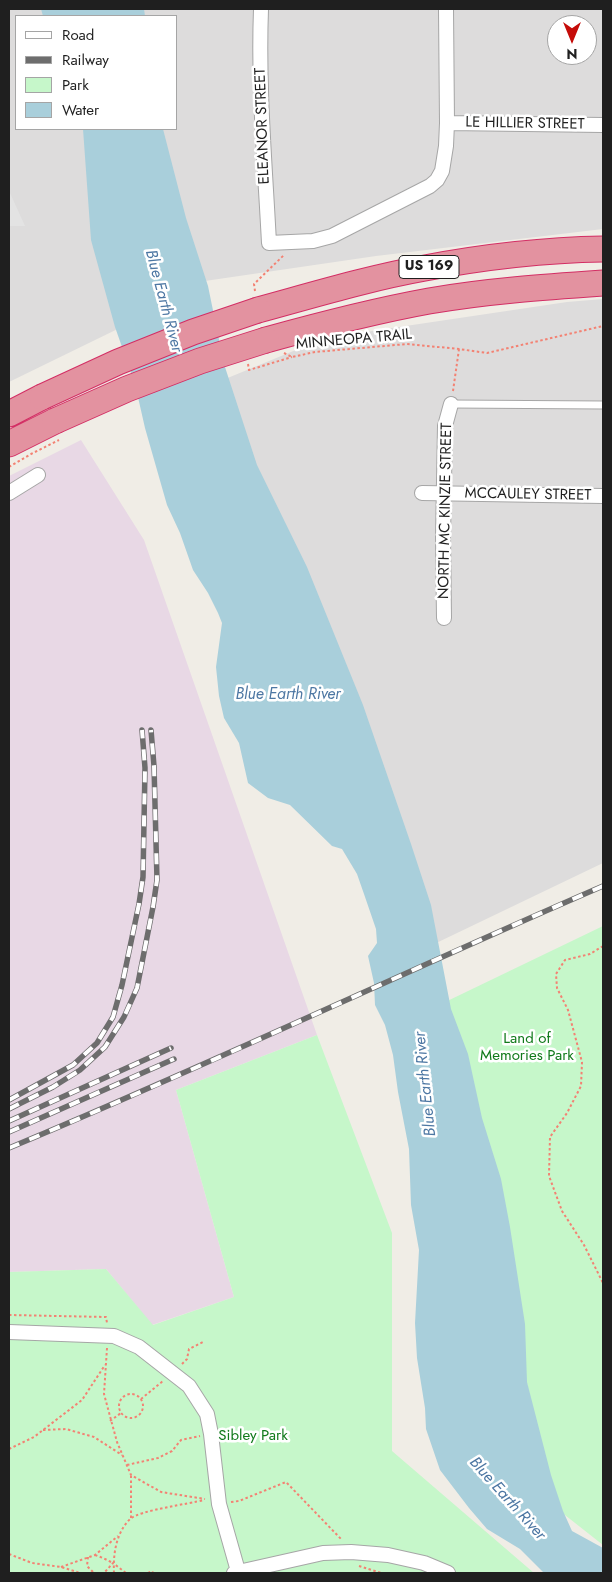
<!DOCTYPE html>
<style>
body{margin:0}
#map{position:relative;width:612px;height:1582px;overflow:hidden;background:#f0ede6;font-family:Jost,sans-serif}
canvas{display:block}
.frame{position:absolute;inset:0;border:10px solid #1f1f1f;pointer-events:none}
.legend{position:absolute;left:15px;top:15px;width:162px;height:115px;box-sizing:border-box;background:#fff;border:1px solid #a5a5a5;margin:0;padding:6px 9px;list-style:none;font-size:15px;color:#1f1f1f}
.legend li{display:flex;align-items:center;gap:10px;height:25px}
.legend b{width:25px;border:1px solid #a5a5a5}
.north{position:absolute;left:547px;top:15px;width:50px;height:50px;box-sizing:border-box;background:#fff;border:1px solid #a5a5a5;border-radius:50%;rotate:180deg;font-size:14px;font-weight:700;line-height:20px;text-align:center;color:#1f1f1f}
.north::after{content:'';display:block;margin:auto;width:18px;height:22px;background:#c50c09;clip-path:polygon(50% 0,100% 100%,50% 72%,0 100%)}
</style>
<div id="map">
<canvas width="612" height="1582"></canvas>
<div class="frame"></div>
<ul class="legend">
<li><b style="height:6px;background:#fff"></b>Road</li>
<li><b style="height:6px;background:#6d6d6d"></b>Railway</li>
<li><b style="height:14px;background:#c6f7ca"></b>Park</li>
<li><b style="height:14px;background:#a9cfdb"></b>Water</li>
</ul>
<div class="north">N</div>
</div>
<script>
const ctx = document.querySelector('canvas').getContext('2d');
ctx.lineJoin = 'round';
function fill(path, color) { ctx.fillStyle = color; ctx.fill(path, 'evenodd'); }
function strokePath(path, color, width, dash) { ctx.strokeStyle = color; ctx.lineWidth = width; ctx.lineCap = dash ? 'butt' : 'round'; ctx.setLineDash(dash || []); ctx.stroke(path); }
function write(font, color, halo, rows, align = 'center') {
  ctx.font = font + ' Jost,sans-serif'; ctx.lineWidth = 5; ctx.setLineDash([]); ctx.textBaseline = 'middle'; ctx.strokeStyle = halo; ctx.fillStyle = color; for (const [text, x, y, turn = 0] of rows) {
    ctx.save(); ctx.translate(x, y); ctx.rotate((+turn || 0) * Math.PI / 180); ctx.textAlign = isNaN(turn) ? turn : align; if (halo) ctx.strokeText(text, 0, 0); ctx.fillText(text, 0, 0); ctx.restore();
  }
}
const residential = new Path2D(`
 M9,9H75L77,16H16V129H99L132,322L9,382Z
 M130,9H603V229L376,256L198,282L152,129H176V16H131ZM557,25H587V55H557Z
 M603,299V863L430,946L213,384L325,338L567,302Z`);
const industrial = new Path2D(`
 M81,440L144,540L317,1035L176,1090L234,1297L152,1325L106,1269L9,1272V476Z`);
const park = new Path2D(`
 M603,926V1545L556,1508L439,1005Z
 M317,1035L392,1233V1451L534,1573H9V1272L106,1269L153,1325L234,1297L176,1090Z`);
const parking = new Path2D(`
 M9,193H10L25,226H9Z`);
const water = new Path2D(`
 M41,9H144L145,16H43Z
 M83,129H163L186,218L208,286L224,364L257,465L307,567L363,705L411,844L431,905L451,1009L468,1054L482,1118L501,1179L510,1227L525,1324L527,1382L551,1475L563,1511L572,1531L603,1548V1573H544L520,1549L487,1529L469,1508L440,1470L426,1429L425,1408L417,1358L415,1323L419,1250L411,1205L409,1149L398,1092L393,1055L385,1025L375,1005L374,983L368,956L377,943L376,929L364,894L357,874L342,849L332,846L290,805L268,798L248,783L239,743L224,718L219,696L216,667L222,623L218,613L208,593L193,570L180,533L167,505L145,428L135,384L115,327L91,240Z`);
const path = new Path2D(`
 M255,291L254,284L284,255
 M284,353L292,357L315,352L407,344L459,349L487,353L603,326
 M248,364L249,370L292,357
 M453,391L459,349
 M603,946L590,954L565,960L556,974L557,988L568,1010L582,1062L581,1086L567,1113L550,1137L549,1176L562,1211L584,1245L603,1283
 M9,1315L106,1317L107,1323
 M107,1348L104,1394L117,1442L131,1475L161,1492L205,1499
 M182,1364L187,1359L189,1349L203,1342
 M119 1406a12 12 0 1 1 24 0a12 12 0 1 1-24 0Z
 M141,1399L163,1381
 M110,1421L121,1413
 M43,1430L66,1429L94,1437L122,1455
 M9,1449L34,1437L82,1400L105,1365
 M127,1465L158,1458L172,1451L181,1440L200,1436
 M231,1502L239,1501L286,1482L341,1539
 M131,1518V1476
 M9,1554L32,1563L61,1567L80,1573
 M95,1555L103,1558L113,1563
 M88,1557L87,1566L94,1573
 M359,1566L381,1573
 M61,1567L95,1555L118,1536
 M101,1573H104L113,1563L126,1573
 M114,1573C113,1554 116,1533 130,1519C140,1510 189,1504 204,1500
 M148,1573L152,1571L153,1573`);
const service = new Path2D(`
 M451,404L603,405`);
const minor = new Path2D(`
 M261,9C258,87 265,165 269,243L313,241L332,236L430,186L437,180L442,171L446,146L447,123L446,9
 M447,123L603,125
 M9,493L38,475
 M422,493L603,496
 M444,618L443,537L445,426L451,404
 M9,1332L114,1336L139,1347L189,1386L207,1414L211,1434L219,1504L238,1571
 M234,1573L323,1553L351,1552L388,1555L424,1563L448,1573`);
const motorway = new Path2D(`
 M258,310C313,295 369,278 425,268C483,257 544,250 603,249
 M266,340C320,325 374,311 429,301C487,291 545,287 603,283
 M9,414L42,397
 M9,444L55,421`);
const rail = new Path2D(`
 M9,1100L73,1065L97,1043L113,1017L122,985L139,904L143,877L145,768L142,730
 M9,1109L53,1087L80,1070L105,1047L124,1017L137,988L153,907L157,880L154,766L151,730
 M9,1121L171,1048
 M9,1132L174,1059
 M9,1148C209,1065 404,972 603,886`);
const pathBridge = new Path2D(`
 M9,467L31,454L59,440`);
const motorwayBridge = new Path2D(`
 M42,397L118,362L193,332L258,310
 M55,421L127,389L200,361L266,340`);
const shields = [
 [429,267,60]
];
const shieldNames = [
 ["US 169",429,267]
];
const streetNames = [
 ["LE HILLIER STREET",525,124,1],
 ["ELEANOR STREET",263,126,-92],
 ["MINNEOPA TRAIL",354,340,-5],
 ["MCCAULEY STREET",528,495,1],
 ["NORTH MC KINZIE STREET",446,511,-89]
];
const parkNames = [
 ["Land of",527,1039],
 ["Memories Park",527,1056],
 ["Sibley Park",253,1436]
];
const waterNames = [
 ["Blue Earth River",163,301,75],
 ["Blue Earth River",288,695],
 ["Blue Earth River",426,1084,-96],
 ["Blue Earth River",507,1499,48]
];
fill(residential, '#dddcdc');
fill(industrial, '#e8d8e5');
fill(park, '#c6f7ca');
fill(parking, '#e3e3e3');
fill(water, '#a9cfdb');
strokePath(service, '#a6a6a6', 9);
strokePath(minor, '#a6a6a6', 16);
strokePath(motorway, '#d32e64', 27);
strokePath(path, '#f38273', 2, [2.5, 2.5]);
strokePath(service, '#fff', 7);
strokePath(minor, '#fff', 14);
strokePath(motorway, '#e392a0', 25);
strokePath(rail, '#6d6d6d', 5.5);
strokePath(rail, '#fff', 4, [11]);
strokePath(motorwayBridge, '#d32e64', 27, []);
strokePath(pathBridge, '#f38273', 2, [2.5, 2.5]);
strokePath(motorwayBridge, '#e392a0', 25);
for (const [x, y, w] of shields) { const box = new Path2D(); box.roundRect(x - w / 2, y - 11.5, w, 23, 4); ctx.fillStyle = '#fff'; ctx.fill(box); strokePath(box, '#1f1f1f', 1); }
write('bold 14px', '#1f1f1f', null, shieldNames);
write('15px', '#1f1f1f', '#fff', streetNames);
write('15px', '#117a1b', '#fff', parkNames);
write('italic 16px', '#4d77a3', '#fff', waterNames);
</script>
